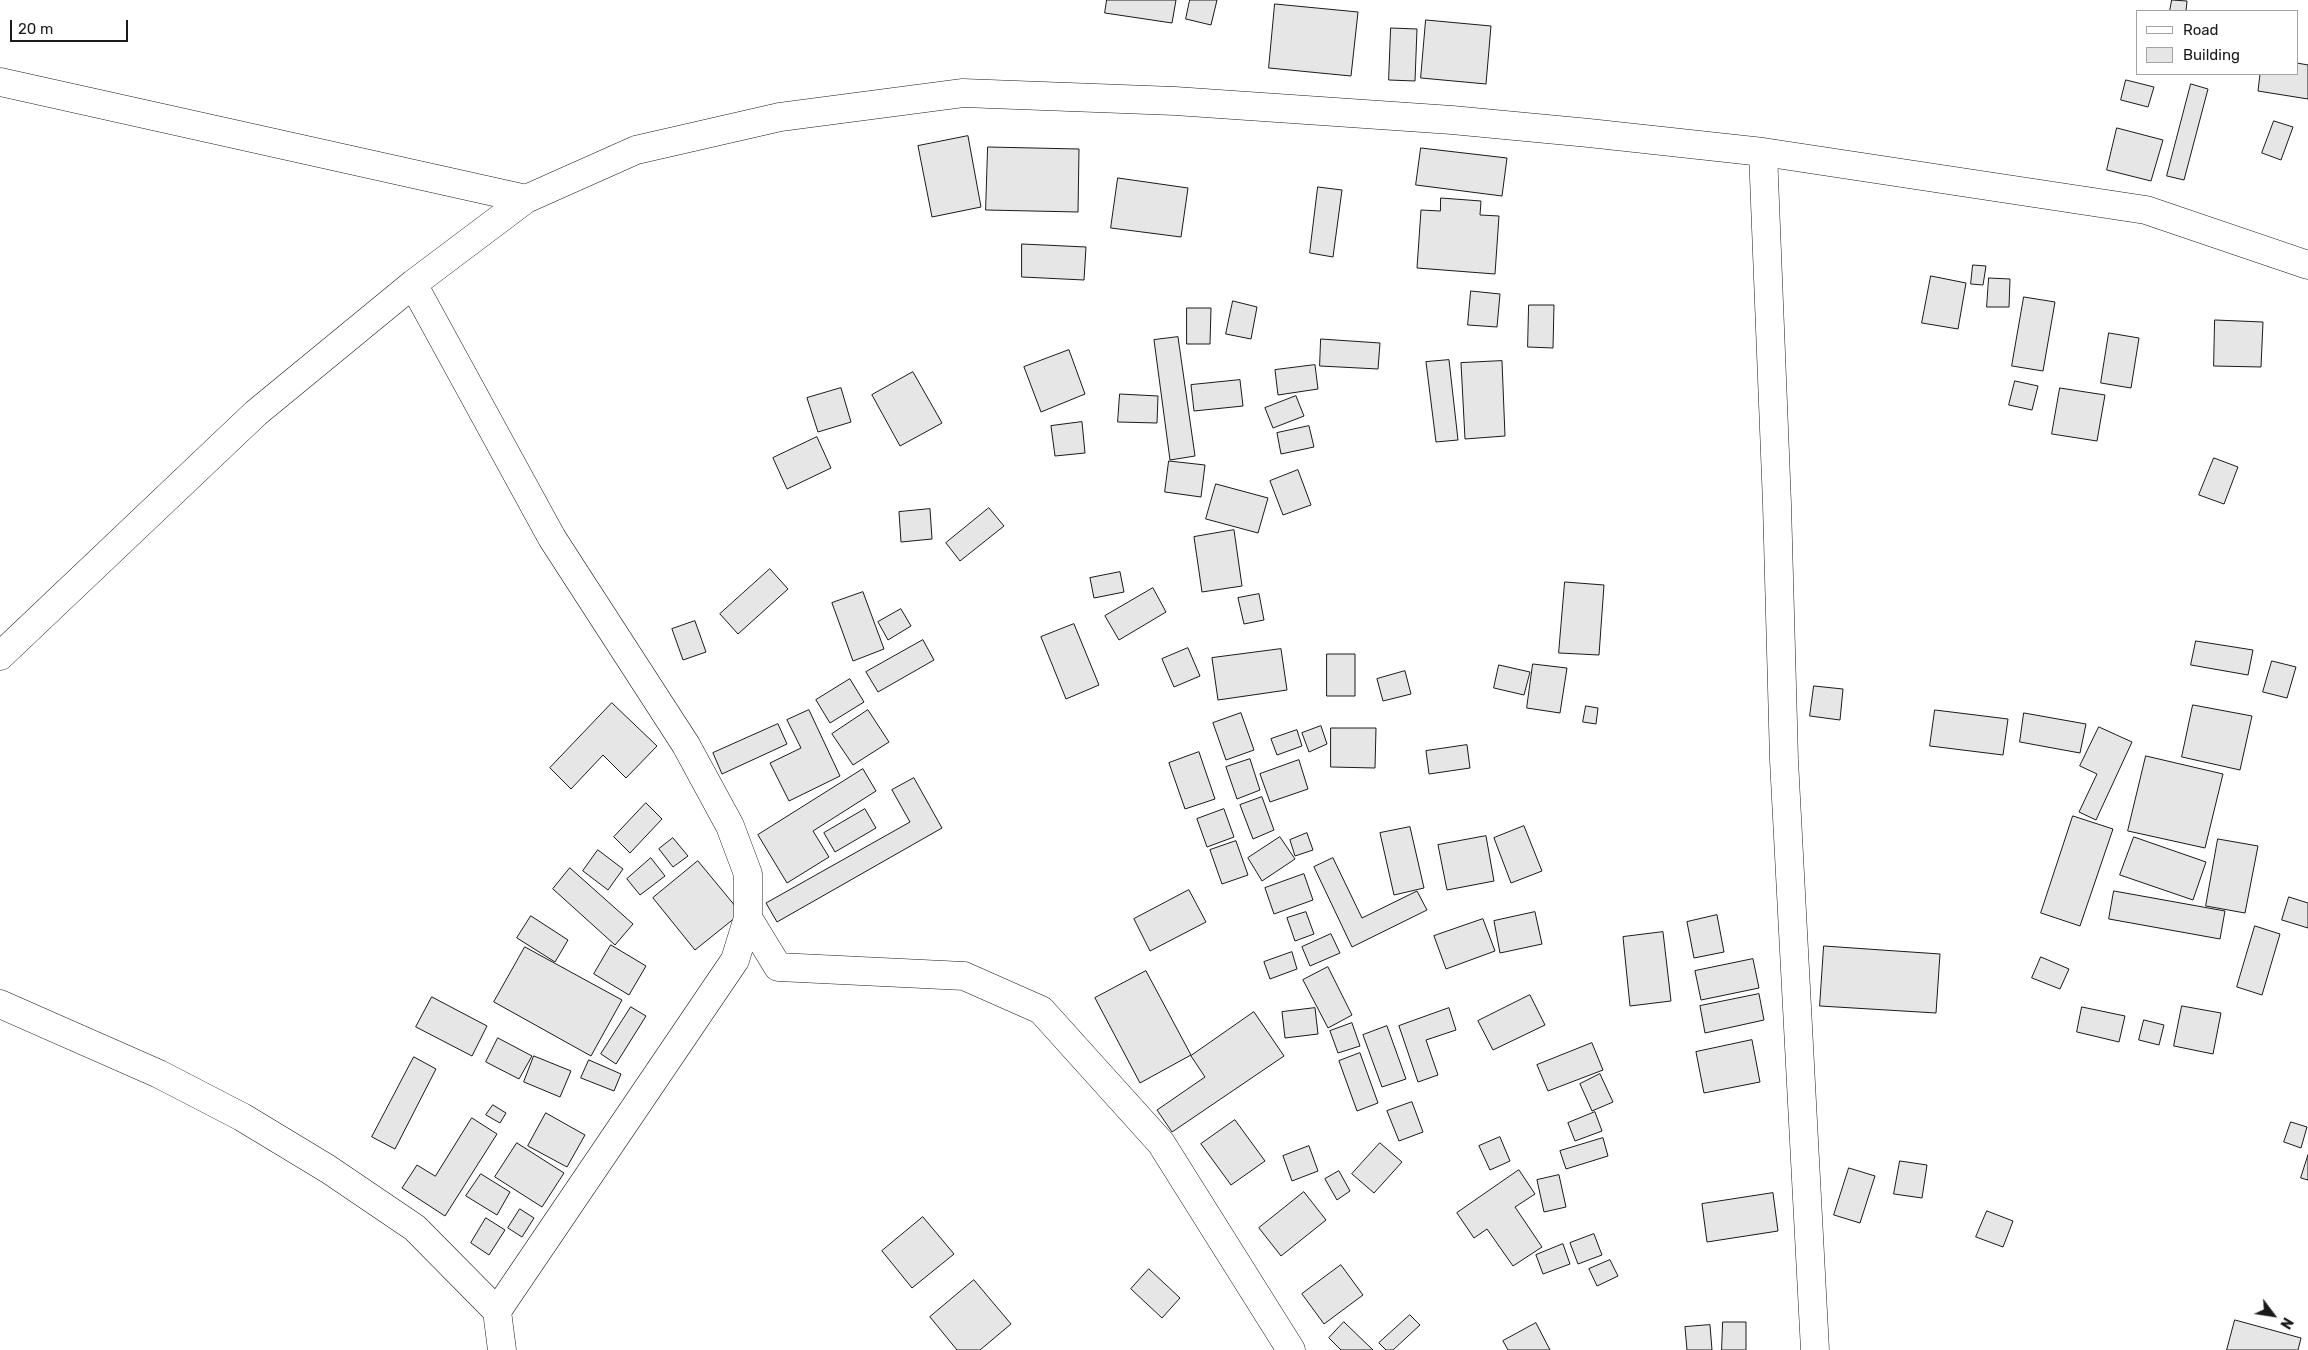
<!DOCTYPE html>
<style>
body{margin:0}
#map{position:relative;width:2308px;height:1350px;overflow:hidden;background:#fff;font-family:Rubik,sans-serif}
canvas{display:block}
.legend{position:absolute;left:2136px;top:10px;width:162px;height:65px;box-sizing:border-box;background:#fff;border:1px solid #a3a3a3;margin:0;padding:6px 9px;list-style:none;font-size:15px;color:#1a1a1a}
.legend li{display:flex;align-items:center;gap:10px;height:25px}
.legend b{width:25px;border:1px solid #a3a3a3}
.north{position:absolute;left:2248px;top:1290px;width:50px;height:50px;-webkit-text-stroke:4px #fff;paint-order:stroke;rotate:121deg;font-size:14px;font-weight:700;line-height:20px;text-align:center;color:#1a1a1a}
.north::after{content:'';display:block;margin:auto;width:18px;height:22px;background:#1a1a1a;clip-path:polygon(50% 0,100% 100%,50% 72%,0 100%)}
.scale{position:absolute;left:10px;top:20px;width:118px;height:22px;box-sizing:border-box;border:2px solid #1a1a1a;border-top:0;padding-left:6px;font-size:15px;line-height:18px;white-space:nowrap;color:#1a1a1a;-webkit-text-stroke:4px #fff;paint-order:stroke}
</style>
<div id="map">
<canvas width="2308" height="1350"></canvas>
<ul class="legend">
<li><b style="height:6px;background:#fff"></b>Road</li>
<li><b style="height:14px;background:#e6e6e6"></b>Building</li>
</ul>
<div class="north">N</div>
<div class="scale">20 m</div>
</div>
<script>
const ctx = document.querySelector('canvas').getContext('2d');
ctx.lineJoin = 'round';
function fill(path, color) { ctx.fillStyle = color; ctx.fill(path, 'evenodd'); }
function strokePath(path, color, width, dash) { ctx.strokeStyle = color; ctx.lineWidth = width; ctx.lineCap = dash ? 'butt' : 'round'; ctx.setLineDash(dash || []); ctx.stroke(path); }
const building = new Path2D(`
 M1107,0H1176L1172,23L1105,13Z
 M1190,0H1217L1211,25L1186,19Z
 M2172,0L2187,1L2186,11H2170Z
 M1275,4L1358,12L1351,76L1269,68Z
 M1426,20L1491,26L1486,84L1421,78Z
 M1391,28L1417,29L1415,81L1389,80Z
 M2297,63L2308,65V99L2258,91L2260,74H2297Z
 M2126,80L2154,87L2148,107L2121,100Z
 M2191,84L2208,89L2184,180L2167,176Z
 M2274,121L2293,127L2281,160L2262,153Z
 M2117,128L2163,140L2151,181L2107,170Z
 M968,136L981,207L932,217L918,146Z
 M988,147L1079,149L1078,212L986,210Z
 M1421,148L1507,158L1502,196L1416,185Z
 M1118,178L1188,188L1181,237L1111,228Z
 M1318,187L1342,190L1333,257L1310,253Z
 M1441,198L1481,201L1480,215L1499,216L1495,274L1417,268L1421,210L1440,211Z
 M1022,244L1086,247L1084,280L1022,277Z
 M1973,265L1986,266L1983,285L1971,284Z
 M1931,276L1966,283L1958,329L1922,323Z
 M1989,278L2010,279L2009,307H1987Z
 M1471,291L1500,294L1497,327L1468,325Z
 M2024,297L2055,302L2043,371L2012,366Z
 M1233,301L1257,307L1251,339L1226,334Z
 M1529,305H1554L1553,348L1528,347Z
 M1187,308H1211L1210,344H1187Z
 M2215,320L2263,322L2261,367L2214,366Z
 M2109,333L2139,338L2131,388L2101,383Z
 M1178,337L1195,456L1170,460L1154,340Z
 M1321,339L1380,343L1378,369L1320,366Z
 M1069,350L1085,394L1041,412L1024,367Z
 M1449,360L1458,440L1436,442L1426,362Z
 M1502,361L1505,436L1465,439L1461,363Z
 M1315,365L1318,389L1278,395L1275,370Z
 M913,372L942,423L900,446L872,395Z
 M1240,380L1243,406L1194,411L1191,385Z
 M2015,381L2038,386L2032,410L2009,405Z
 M841,388L851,422L818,432L807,398Z
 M2060,388L2105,395L2097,441L2052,434Z
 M1120,394L1158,396L1157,423L1118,422Z
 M1296,396L1304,416L1273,428L1265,408Z
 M1082,422L1085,453L1055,456L1051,426Z
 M1309,426L1314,447L1281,454L1277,433Z
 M817,437L831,468L787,489L773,458Z
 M2214,458L2238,467L2224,504L2199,495Z
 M1169,461L1205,465L1201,497L1165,492Z
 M1298,470L1311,505L1283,515L1270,481Z
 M1216,484L1268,498L1258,533L1206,519Z
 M989,508L1004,526L960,561L946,543Z
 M930,509L932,539L901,542L899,512Z
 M1234,530L1242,586L1202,592L1194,537Z
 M770,569L788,589L738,634L720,614Z
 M1120,572L1124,592L1094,598L1090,578Z
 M1565,582L1604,585L1599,655L1559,653Z
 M1153,588L1166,612L1119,640L1105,616Z
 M863,592L884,649L853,661L832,603Z
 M1259,594L1264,620L1244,624L1238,598Z
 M901,609L911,626L888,640L878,622Z
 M695,621L706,652L683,660L672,629Z
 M1074,624L1099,685L1066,699L1041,637Z
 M923,640L934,660L878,692L866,672Z
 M2196,641L2253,650L2248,675L2191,665Z
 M1188,648L1200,676L1174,687L1162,659Z
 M1281,649L1287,690L1218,700L1212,658Z
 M1327,654H1355V696H1327Z
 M2272,661L2296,667L2287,698L2263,692Z
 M1533,664L1567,668L1560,713L1527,708Z
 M1499,665L1530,672L1524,695L1494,688Z
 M1405,671L1411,694L1383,701L1377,679Z
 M850,679L864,702L830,723L816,700Z
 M1814,686L1843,689L1840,720L1810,716Z
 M612,703L657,746L626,778L603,755L571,789L550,768Z
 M2193,705L2252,716L2240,770L2182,757Z
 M1586,706L1598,708L1596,724L1583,722Z
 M809,710L840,776L789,801L770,763L801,748L787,720Z
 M868,710L889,742L853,765L832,734Z
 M1935,710L2008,719L2003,755L1930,746Z
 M1241,713L1254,750L1226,760L1213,723Z
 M2024,713L2086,724L2080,753L2020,742Z
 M778,724L787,744L722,774L713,753Z
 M1321,726L1327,744L1309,752L1302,733Z
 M2099,727L2132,742L2096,820L2079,812L2097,774L2080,766Z
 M1331,728H1376L1375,768L1331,767Z
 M1297,730L1302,746L1277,755L1271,739Z
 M1467,745L1470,768L1429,774L1426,751Z
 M1199,752L1215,799L1185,809L1169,763Z
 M2146,756L2223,774L2205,848L2128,831Z
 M1250,759L1260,790L1237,799L1226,767Z
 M1299,760L1308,789L1270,802L1260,774Z
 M863,769L876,791L813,831L829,857L787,883L758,835Z
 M914,778L942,828L777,922L766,903L910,822L892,790Z
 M1262,797L1274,830L1253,839L1240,805Z
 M646,803L662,819L630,853L614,837Z
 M865,809L876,828L835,852L824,833Z
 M1224,809L1234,837L1207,847L1197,819Z
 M2073,816L2113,829L2080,926L2041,913Z
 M1524,826L1542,871L1511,883L1494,838Z
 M1410,827L1424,888L1394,895L1380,833Z
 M1307,833L1313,850L1295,856L1290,840Z
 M1486,836L1494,881L1447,890L1438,845Z
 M1280,837L1295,859L1262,881L1248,858Z
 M2134,837L2206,862L2193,900L2120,875Z
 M673,838L688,856L673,867L659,849Z
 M2218,839L2258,846L2245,913L2206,906Z
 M1236,841L1248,875L1222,884L1210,850Z
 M598,850L623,869L608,890L583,871Z
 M651,858L665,876L640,895L627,879Z
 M1333,858L1362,918L1417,891L1427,910L1352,947L1314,867Z
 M698,861L741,913L695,950L653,898Z
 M570,868L633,924L615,945L553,889Z
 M1304,874L1313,900L1274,914L1265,888Z
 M1189,890L1206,922L1150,951L1134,919Z
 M2114,891L2225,911L2220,939L2109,919Z
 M2289,897L2308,903V928L2282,920Z
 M1306,912L1314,934L1295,941L1287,918Z
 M1535,912L1542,944L1500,953L1494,921Z
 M1717,915L1724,952L1694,958L1687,922Z
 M531,916L568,940L555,962L517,938Z
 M1483,919L1495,951L1446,969L1434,936Z
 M2255,926L2280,934L2262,995L2237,987Z
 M1663,932L1671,1001L1630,1006L1623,937Z
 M1331,934L1340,953L1310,966L1302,947Z
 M611,945L646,966L629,995L594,974Z
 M1824,946L1940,954L1936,1013L1820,1006Z
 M525,947L622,1000L591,1056L494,1002Z
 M1292,952L1297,969L1270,979L1264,962Z
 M2041,957L2069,969L2060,989L2032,978Z
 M1753,959L1759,988L1701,1000L1695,971Z
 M1328,967L1352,1015L1328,1028L1303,980Z
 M1146,971L1191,1055L1140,1083L1095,998Z
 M1759,994L1764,1020L1705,1033L1700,1006Z
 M1530,995L1545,1025L1493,1050L1478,1021Z
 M432,997L487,1026L472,1056L416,1027Z
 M2182,1006L2221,1013L2213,1054L2174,1046Z
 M631,1007L646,1016L616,1064L601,1054Z
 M2082,1007L2125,1016L2119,1042L2077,1032Z
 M1315,1008L1318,1034L1285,1038L1282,1012Z
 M1449,1008L1456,1030L1426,1040L1438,1075L1418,1082L1399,1026Z
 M1254,1012L1284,1056L1172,1132L1157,1110L1205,1077L1191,1056Z
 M2144,1020L2164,1025L2159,1045L2139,1040Z
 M1352,1023L1360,1046L1338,1053L1330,1031Z
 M1387,1026L1406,1079L1382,1087L1363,1035Z
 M498,1038L532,1056L519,1079L486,1062Z
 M1752,1040L1760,1082L1704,1093L1696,1052Z
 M1592,1043L1603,1070L1548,1091L1537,1065Z
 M1360,1053L1378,1103L1357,1111L1339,1061Z
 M534,1056L571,1071L560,1097L524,1082Z
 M414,1057L436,1069L395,1149L372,1137Z
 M589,1060L621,1074L614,1091L581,1078Z
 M1600,1074L1613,1102L1592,1111L1580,1084Z
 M1412,1102L1423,1132L1399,1141L1387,1111Z
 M493,1105L506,1113L500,1123L486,1115Z
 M1595,1112L1602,1131L1575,1141L1568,1123Z
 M546,1113L585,1135L567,1167L528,1146Z
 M472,1118L497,1134L445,1216L402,1188L417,1165L435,1176Z
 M1235,1120L1265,1161L1231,1185L1201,1144Z
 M2291,1122L2307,1127L2301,1148L2284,1142Z
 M1500,1137L1510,1161L1490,1170L1479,1146Z
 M1603,1138L1608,1156L1566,1169L1560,1151Z
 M517,1143L564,1173L542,1207L495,1177Z
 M1380,1143L1402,1162L1374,1193L1352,1174Z
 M1309,1146L1318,1171L1292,1181L1283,1156Z
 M2308,1155V1180L2301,1178Z
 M1900,1161L1927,1165L1922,1198L1894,1194Z
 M1849,1168L1875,1176L1860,1223L1834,1215Z
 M1519,1170L1535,1194L1515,1207L1542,1247L1513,1266L1487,1229L1474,1238L1457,1213Z
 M1339,1171L1350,1191L1337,1200L1325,1179Z
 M481,1174L510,1192L497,1215L466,1196Z
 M1559,1175L1566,1207L1544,1212L1537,1180Z
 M1304,1192L1326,1220L1281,1256L1259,1228Z
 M1773,1193L1778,1231L1707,1242L1702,1204Z
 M520,1209L534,1218L522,1237L508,1228Z
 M1987,1211L2013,1221L2003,1247L1976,1237Z
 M923,1217L954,1254L912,1288L882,1251Z
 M486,1218L505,1230L489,1255L471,1243Z
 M1594,1234L1602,1255L1578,1264L1570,1243Z
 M1563,1244L1570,1264L1543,1274L1536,1255Z
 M1610,1260L1618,1276L1597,1286L1589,1269Z
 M1341,1265L1363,1295L1324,1324L1302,1294Z
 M1149,1269L1180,1298L1162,1318L1131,1289Z
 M974,1280L1011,1324L980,1350H957L930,1317Z
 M1410,1315L1420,1325L1393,1350H1386L1379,1343Z
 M2235,1320L2301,1338L2298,1350H2227Z
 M1344,1322L1373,1350H1341L1329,1338Z
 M1723,1322H1746V1350H1722Z
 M1536,1323L1550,1350H1508L1503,1341Z
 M1710,1325L1712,1350H1687L1685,1327Z`);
const minor = new Path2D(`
 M0,82L526,199
 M1763,152L1777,504L1784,760L1815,1350
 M413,284L552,538L686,745L730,826L748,874V918L735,960L497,1311
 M0,656L256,413L413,284L526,199L636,150L780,117L963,93L1175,101L1452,120L1589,133L1763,152L2146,210L2308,265
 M748,918L778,967L964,976L1041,1010L1161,1143L1291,1350
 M0,1004L159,1074L242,1117L328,1169L415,1228L497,1311L502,1350`);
fill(building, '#e6e6e6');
strokePath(building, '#1a1a1a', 1);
strokePath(minor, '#1a1a1a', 29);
strokePath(minor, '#fff', 28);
</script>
